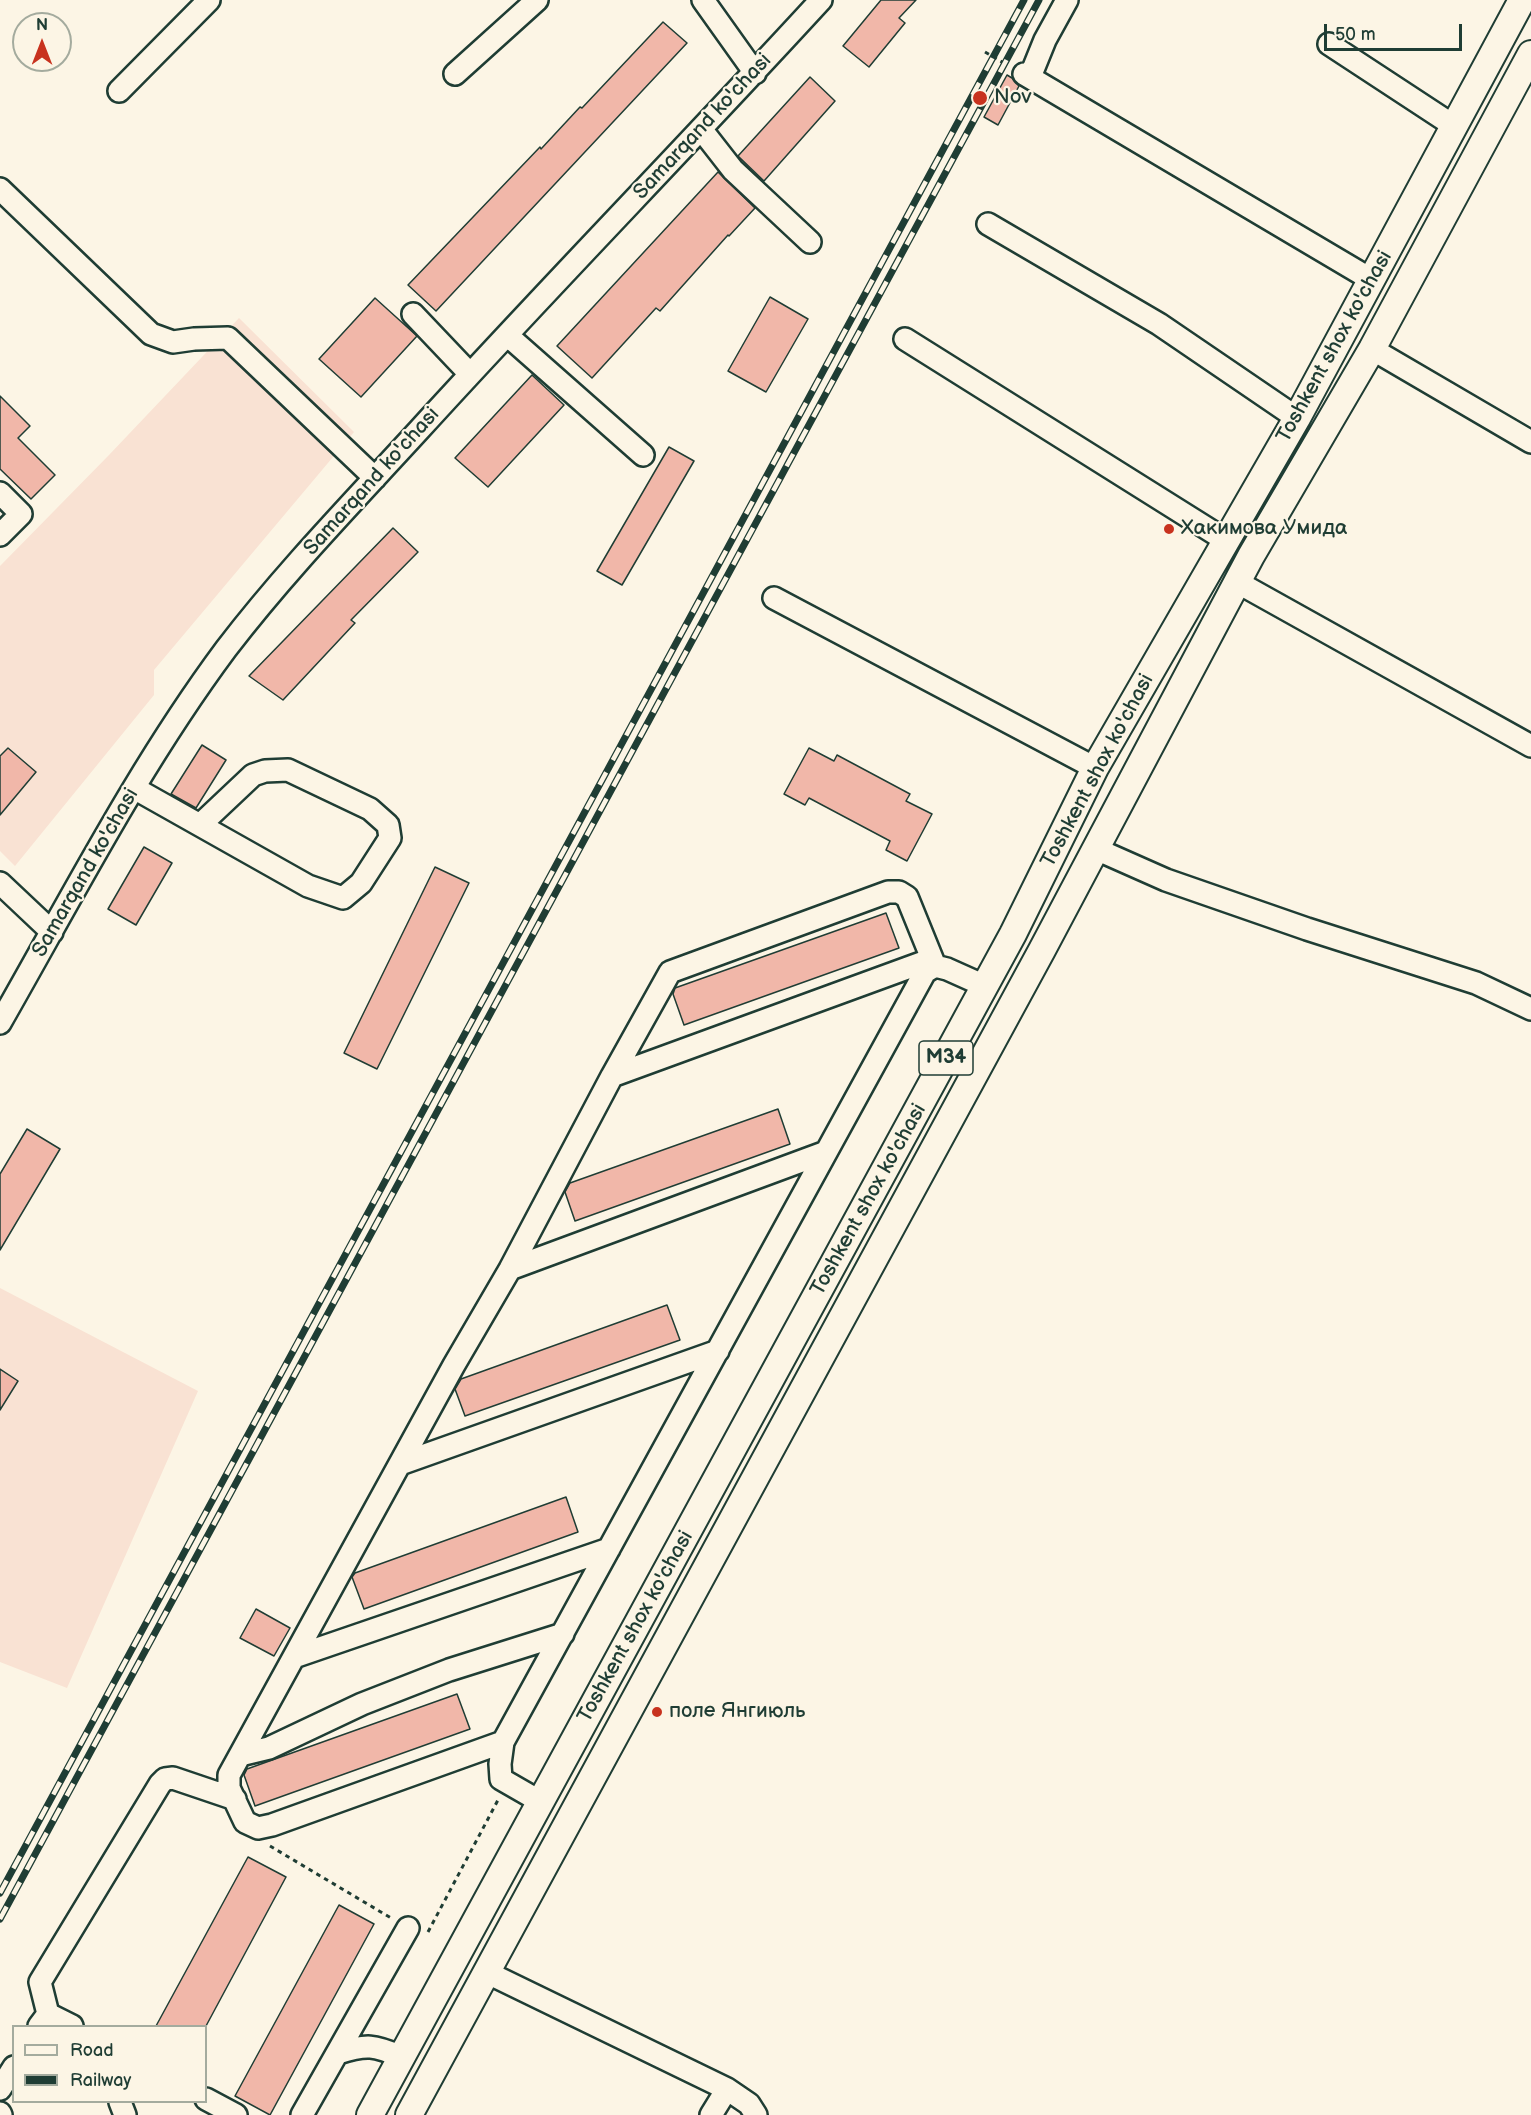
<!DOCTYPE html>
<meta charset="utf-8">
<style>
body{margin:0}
#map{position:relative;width:1531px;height:2115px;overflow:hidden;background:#fcf5e5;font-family:"Balsamiq Sans",sans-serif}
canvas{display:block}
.legend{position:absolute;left:12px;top:2025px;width:195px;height:78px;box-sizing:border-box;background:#fcf5e5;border:2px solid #a4ab9e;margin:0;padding:8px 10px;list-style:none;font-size:18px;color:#1f3d34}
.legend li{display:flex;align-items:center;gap:12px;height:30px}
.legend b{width:30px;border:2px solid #a4ab9e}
.north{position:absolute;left:12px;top:12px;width:60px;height:60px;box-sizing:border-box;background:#fcf5e5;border:2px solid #a4ab9e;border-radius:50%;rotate:0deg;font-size:16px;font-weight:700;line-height:24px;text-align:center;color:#1f3d34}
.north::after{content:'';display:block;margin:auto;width:21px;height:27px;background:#c8321e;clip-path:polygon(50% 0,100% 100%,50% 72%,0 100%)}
.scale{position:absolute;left:1324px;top:24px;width:138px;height:27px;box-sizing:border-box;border:3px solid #1f3d34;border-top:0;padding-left:8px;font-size:18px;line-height:21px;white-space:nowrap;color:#1f3d34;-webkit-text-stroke:4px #fcf5e5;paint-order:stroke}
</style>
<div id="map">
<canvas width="1531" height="2115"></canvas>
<ul class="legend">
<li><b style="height:8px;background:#fcf5e5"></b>Road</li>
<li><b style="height:8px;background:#1f3d34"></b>Railway</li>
</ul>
<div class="north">N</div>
<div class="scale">50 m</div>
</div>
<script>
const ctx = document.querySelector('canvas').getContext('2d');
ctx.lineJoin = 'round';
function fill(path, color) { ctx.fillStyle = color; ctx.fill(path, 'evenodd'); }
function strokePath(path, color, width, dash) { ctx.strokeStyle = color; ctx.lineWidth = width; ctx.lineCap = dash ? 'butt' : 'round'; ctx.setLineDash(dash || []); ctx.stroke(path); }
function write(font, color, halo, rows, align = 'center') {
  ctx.font = font + ' "Balsamiq Sans",sans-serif'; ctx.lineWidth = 4.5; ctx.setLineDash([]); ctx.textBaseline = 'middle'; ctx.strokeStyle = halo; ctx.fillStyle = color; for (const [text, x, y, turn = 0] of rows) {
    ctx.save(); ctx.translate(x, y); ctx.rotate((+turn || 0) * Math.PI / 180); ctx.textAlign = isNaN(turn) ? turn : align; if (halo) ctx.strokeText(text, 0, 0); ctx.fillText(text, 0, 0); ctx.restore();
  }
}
const built = new Path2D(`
 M239,318L354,432L154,670V695L15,866L0,851V566L109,455Z
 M0,1288L198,1391L67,1688L0,1662Z`);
const building = new Path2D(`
 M881,0H916L899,18L905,23L869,67L843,46Z
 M663,22L687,43L436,311L408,285L540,147L541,149L580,107L582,108Z
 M1007,75L1012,78L1019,86L998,125L984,117Z
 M810,77L835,101L764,181L738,156Z
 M718,172L755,208L729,236L728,235L660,311L656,308L592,378L557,346Z
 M770,297L808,319L766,392L728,371Z
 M375,298L417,336L361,397L319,359Z
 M532,375L564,405L488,487L455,458Z
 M0,396L30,426L18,438L55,475L31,499L0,469Z
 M669,447L694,461L622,585L597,571Z
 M393,528L418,552L351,620L355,623L283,700L249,676Z
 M202,745L226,760L196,808L171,794Z
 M8,748L36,772L0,815V756Z
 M809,748L834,761L837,755L910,794L906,801L932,814L907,861L886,850L890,841L809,798L805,805L784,794Z
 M144,847L172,863L136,925L108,909Z
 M435,867L469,883L377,1069L344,1053Z
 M886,913L899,948L684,1025L673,994L675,988Z
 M778,1109L790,1144L575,1221L565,1192L570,1183Z
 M27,1129L60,1149L0,1250V1174Z
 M667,1305L680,1340L465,1416L455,1389L461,1379Z
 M0,1369L18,1381L0,1410Z
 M566,1497L578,1532L364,1609L352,1577L355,1573Z
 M256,1609L290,1628L274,1656L240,1638Z
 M457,1694L470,1729L255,1806L244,1775L247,1769Z
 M248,1857L286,1877L206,2026H156Z
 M339,1905L374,1924L270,2115L235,2096Z`);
const path = new Path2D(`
 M985,52L1007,65
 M270,1846L391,1918
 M428,1932L498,1800`);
const minor = new Path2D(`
 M703,0L755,73
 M1329,44L1454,126
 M455,74L537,0
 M1024,74L1372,280
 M1030,77L1045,40L1067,0
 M119,91L209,0
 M701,129L733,170L810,242
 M0,189L151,334L173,342L194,339L228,338L375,478
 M988,224L1159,324L1297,418
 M413,314L470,374
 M507,335L643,455
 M905,339L1227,541
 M1372,349L1531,442
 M0,493L21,514L0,535
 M1237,582L1531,746
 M774,598L1095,768
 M134,788L308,886L343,898L361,883L390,838L388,825L370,809L288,770L265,771L253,775L200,825
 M1096,849L1166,880L1307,929L1476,983L1531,1009
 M0,883L52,932
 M0,1023C72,897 139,766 226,649C285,572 353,502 419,430C551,285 688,145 821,0
 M612,1076L932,959
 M510,1269L826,1152
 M400,1464L718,1351
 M294,1657L609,1549
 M503,1742L272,1825L258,1828L245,1822L229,1788V1775L454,1365L510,1269L612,1076L670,972L888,892H899L907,897L935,966
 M240,1755L269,1748L362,1704L449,1670L563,1634
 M541,1802L501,1779L500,1764L503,1742L925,972L935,966L947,969L985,986
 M488,1973L727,2089L749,2104L756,2115
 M48,2014L40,1982L160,1784L165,1779L173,1778L235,1799
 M39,2026L48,2014L72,2026
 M338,2053C367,2044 374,2045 402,2057
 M0,2089L14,2067
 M206,2099L236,2115
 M120,2102L125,2115
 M0,2113L1,2115
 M302,2115L408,1928
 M711,2115L727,2089`);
const major = new Path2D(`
 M370,2115L1013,934L1095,768L1297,418L1522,0
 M409,2115L1042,950L1251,556L1372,349L1531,54`);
const rail = new Path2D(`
 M0,1893L1024,0
 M0,1919L1039,0`);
const markers = [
 [980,98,8,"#c8321e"],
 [1169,529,6,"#c8321e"],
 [657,1712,6,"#c8321e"]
];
const shields = [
 [946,1058,54]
];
const shieldNames = [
 ["M34",946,1058]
];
const poiNames = [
 ["Nov",994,98],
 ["Хакимова Умида",1181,529],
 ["поле Янгиюль",669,1712]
];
const streetNames = [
 ["Samarqand ko'chasi",703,127,-47],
 ["Toshkent shox ko'chasi",1335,347,-61],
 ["Samarqand ko'chasi",372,482,-48],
 ["Toshkent shox ko'chasi",1098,771,-62],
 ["Samarqand ko'chasi",86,873,-60],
 ["Toshkent shox ko'chasi",869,1200,-61],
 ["Toshkent shox ko'chasi",636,1627,-61]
];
fill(built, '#f9e2d3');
fill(building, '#f1b7a9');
strokePath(building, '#1f3d34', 1.5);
strokePath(minor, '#1f3d34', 26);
strokePath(major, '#1f3d34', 30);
strokePath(path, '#1f3d34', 3, [4.5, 4.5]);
strokePath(minor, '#fcf5e5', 21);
strokePath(major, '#fcf5e5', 26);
strokePath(rail, '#1f3d34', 7);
strokePath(rail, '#fcf5e5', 4.5, [14]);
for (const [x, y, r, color] of markers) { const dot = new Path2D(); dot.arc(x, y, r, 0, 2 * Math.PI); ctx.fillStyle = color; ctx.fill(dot); strokePath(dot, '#fcf5e5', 2); }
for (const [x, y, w] of shields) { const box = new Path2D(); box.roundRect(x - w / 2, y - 17, w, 34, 4.5); ctx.fillStyle = '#fcf5e5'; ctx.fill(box); strokePath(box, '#1f3d34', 1.5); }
write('bold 20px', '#1f3d34', null, shieldNames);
write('21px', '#1f3d34', '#fcf5e5', poiNames, 'left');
write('21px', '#1f3d34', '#fcf5e5', streetNames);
</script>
